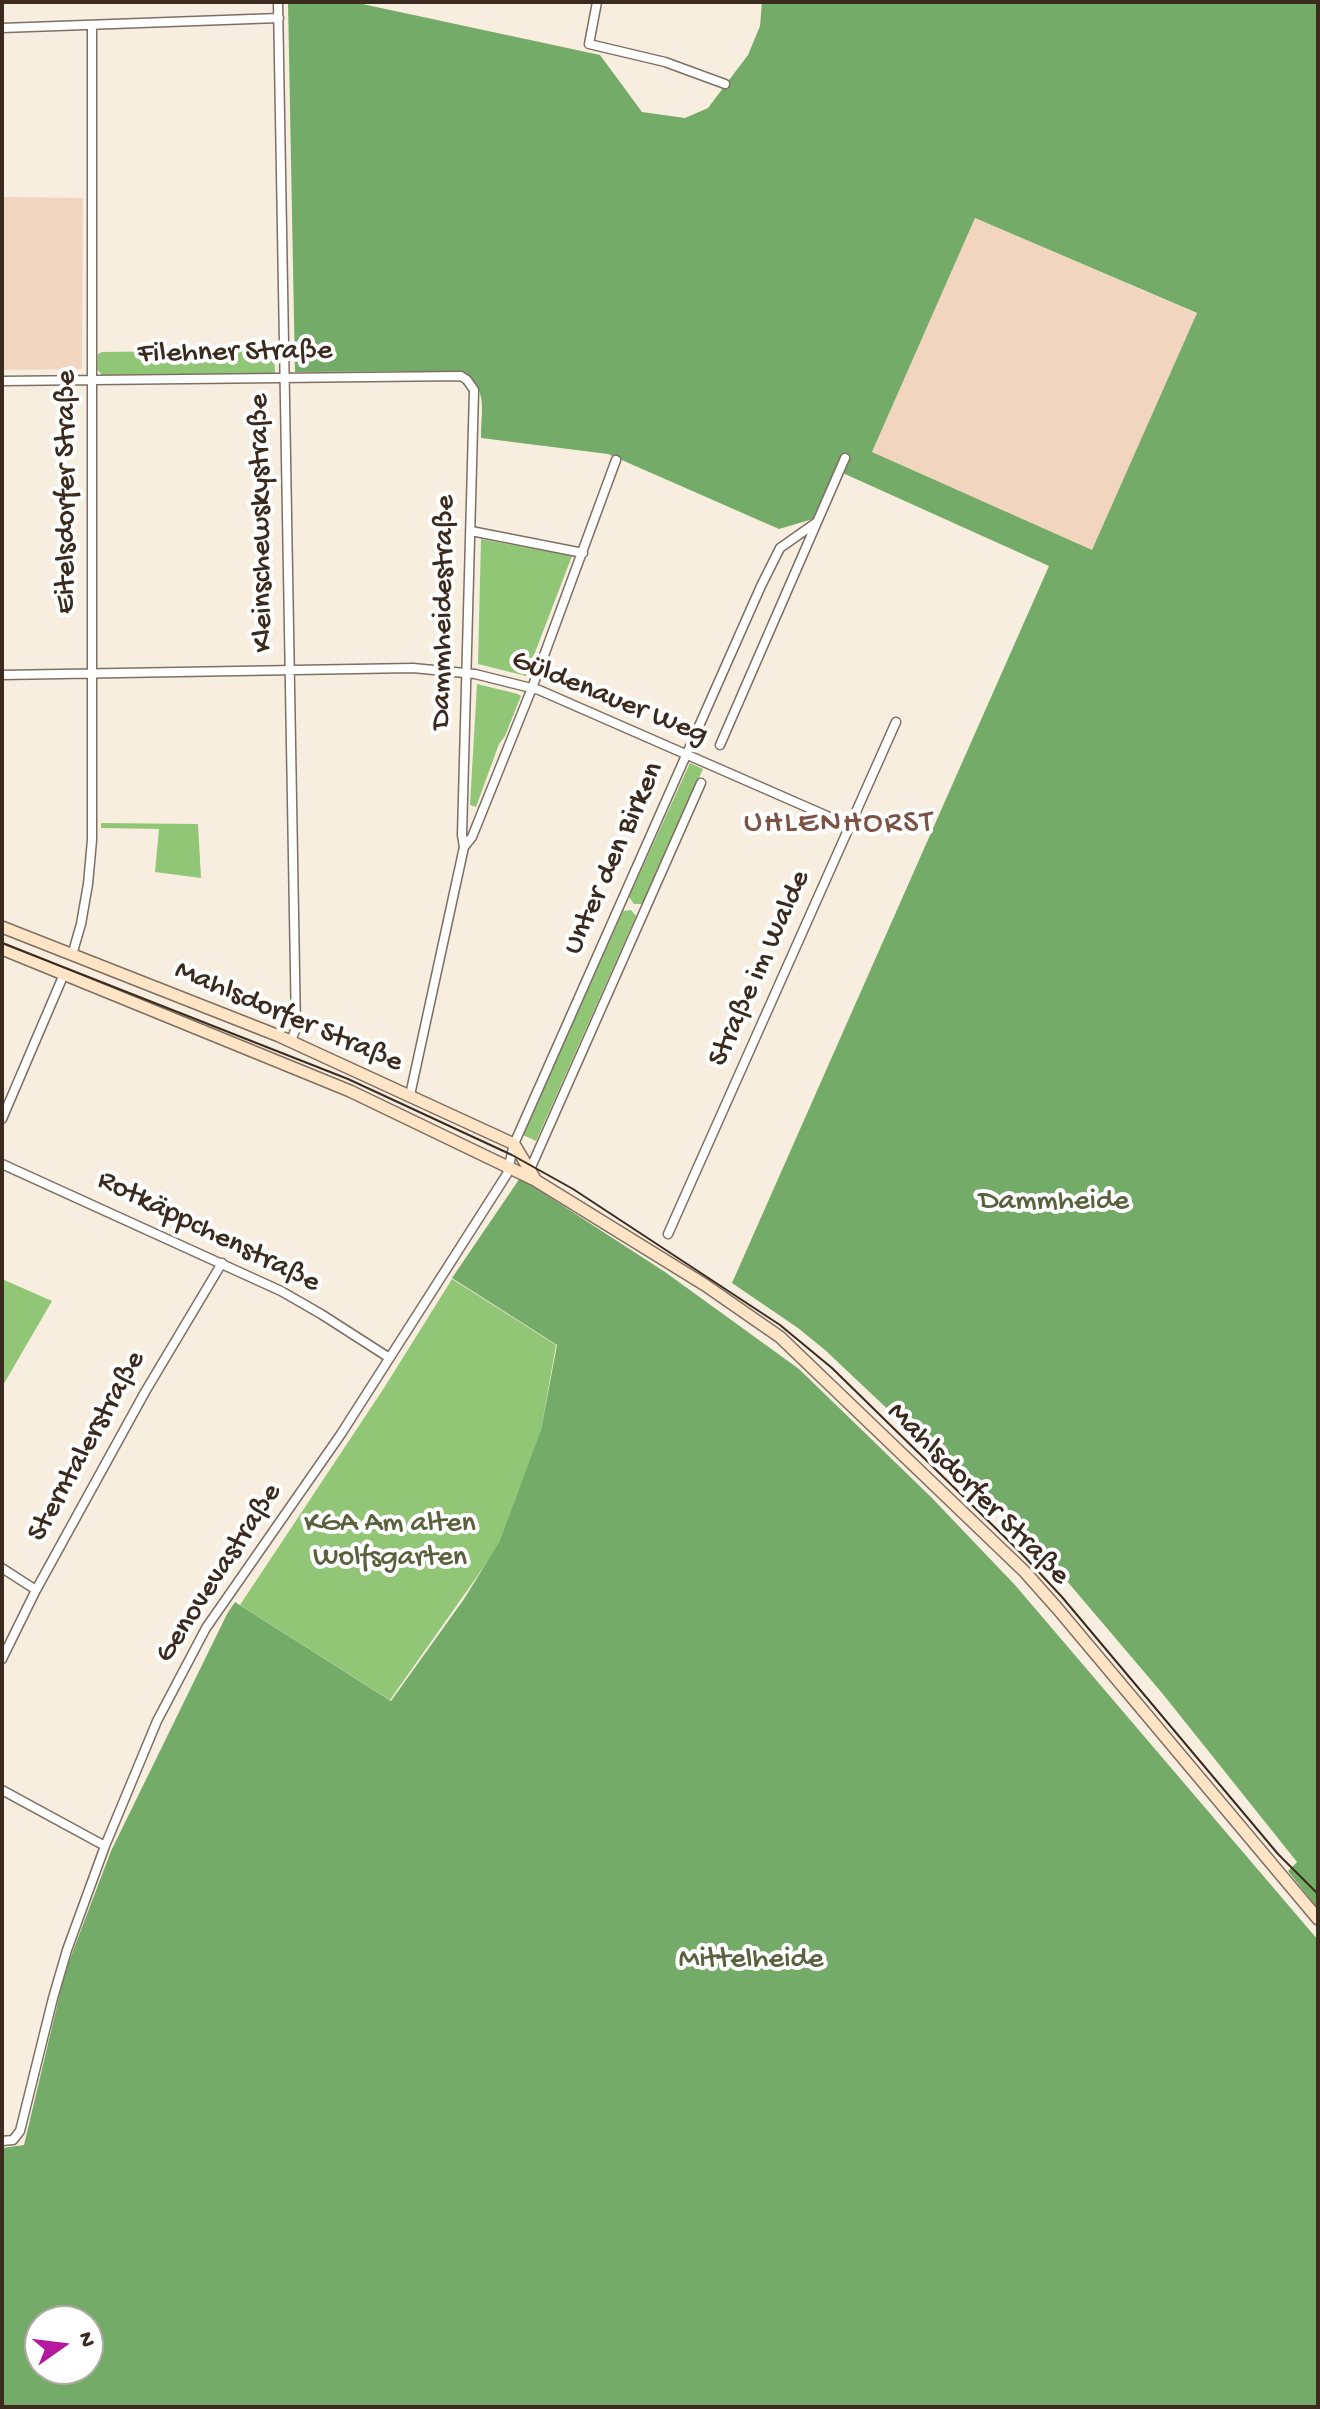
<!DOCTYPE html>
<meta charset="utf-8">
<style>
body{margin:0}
#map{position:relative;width:1320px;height:2409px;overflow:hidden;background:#f8eedf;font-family:"Gochi Hand",sans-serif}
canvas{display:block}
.frame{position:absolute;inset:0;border:4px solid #3b2a1e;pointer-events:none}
.north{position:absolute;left:24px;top:2305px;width:80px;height:80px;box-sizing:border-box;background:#fff;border:2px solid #b1aaa5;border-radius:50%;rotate:76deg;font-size:22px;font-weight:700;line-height:32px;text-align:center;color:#3b2a1e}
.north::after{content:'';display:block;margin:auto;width:28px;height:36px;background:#b5179e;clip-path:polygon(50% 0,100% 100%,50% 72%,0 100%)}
</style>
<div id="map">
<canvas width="1320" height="2409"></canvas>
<div class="frame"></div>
<div class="north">N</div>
</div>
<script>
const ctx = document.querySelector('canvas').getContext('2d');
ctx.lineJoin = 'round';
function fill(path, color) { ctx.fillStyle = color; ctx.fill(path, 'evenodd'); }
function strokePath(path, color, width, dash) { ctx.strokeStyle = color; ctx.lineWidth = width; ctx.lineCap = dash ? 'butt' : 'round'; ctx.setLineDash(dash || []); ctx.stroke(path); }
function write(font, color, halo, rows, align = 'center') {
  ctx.font = font + ' "Gochi Hand",sans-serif'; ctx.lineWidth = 8; ctx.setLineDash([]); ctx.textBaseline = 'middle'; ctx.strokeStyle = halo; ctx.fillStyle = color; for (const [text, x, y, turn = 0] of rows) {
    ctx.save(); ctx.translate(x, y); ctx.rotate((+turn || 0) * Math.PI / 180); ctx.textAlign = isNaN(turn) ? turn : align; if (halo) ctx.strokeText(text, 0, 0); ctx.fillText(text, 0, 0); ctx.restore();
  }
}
const built = new Path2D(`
 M2,197L83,198L82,369L2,370Z
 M975,218L1197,314L1092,551L872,452Z`);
const green = new Path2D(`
 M274,350L275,373L102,375L97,369L98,354L102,352Z
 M481,539L572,556L526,676L478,664Z
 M477,684L518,694L521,696L505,736L499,744L476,807L470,805Z
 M690,763L703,769L642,904H634L629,897Z
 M101,823L198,824L201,878L155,872L159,829L101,828Z
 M631,910L636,916L536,1141L523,1135L623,911Z
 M2,1279L52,1301L2,1387Z
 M452,1279L556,1345L541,1430L526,1479L502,1541L390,1700L240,1605L384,1388Z`);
const forest = new Path2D(`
 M288,2H353L600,55L642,112L685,118L708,108L748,55L760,26L762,2H1318V1909L1288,1871L1297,1862L1162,1693L1055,1567L825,1350L798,1328L732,1283L1049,566L836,470L813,519L779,529L608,454L481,438C481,409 489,388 461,371L295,372ZM975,218L1197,313L1092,550L872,452Z
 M520,1178L665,1272L799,1369L931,1497L1015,1585L1318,1940V2407H2V2148L24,2145L65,1972L111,1851L227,1614L235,1602L391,1701L464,1599L500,1541L541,1430L557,1345L452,1278ZM40,2321H88V2369H40Z`);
const minor = new Path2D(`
 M278,2L296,1028L291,1041
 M597,2L589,44L665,62L725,84
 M2,28L279,18
 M2,381L461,376L467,380L474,390L462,835L464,847
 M471,531L583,553
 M2,675L413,668L475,674L539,690L850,826
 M720,745L845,458
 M72,955L81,924L88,884L92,840V26
 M410,1095L464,847L472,837L532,688L616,460
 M2,1119L64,974
 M2,1164L281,1291L321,1314L388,1357
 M528,1174L701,783
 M668,1234L896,722
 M2,1568L36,1590
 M2,1659L36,1590L145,1392L222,1263
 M2,1790L105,1846
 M2,2141L13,2140L20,2131L53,1998L67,1950L105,1846L157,1721L206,1628L341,1434L507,1174L514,1144L761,586L780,548L817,522`);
const secondary = new Path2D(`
 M2,927L279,1036L514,1144L535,1179
 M2,949L350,1091L535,1180L705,1285L780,1337L1025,1572L1057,1608L1318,1919`);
const tram = new Path2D(`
 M2,943L348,1079L512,1155L573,1189L780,1325L832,1368L1022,1554L1062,1597L1278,1854L1318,1894`);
const streetNames = [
 ["Filehner Straße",235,354,-1],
 ["Eitelsdorfer Straße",68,492,-90],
 ["Kleinschewskystraße",263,523,-91],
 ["Dammheidestraße",445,612,-89],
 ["Güldenauer Weg",609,699,22],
 ["Unter den Birken",615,859,-66],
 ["Straße im Walde",761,969,-66],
 ["Mahlsdorfer Straße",288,1018,23],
 ["Rotkäppchenstraße",208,1233,26],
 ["Sterntalerstraße",88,1447,-61],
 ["Mahlsdorfer Straße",977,1495,45],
 ["Genovevastraße",220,1574,-57]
];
const parkNames = [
 ["Dammheide",1054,1203],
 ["KGA Am alten",390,1525],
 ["Wolfsgarten",390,1559],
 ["Mittelheide",751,1961]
];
const neighbourhoodNames = [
 ["UHLENHORST",839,825]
];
fill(built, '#f2d5be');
fill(green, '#91c677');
fill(forest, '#74ab68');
strokePath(minor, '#7d6f62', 11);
strokePath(secondary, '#7d6f62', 14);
strokePath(minor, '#fff', 8);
strokePath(secondary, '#ffe4c6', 11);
strokePath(tram, '#3b2a1e', 2);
write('30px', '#3b2a1e', '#fff', streetNames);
write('30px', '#59613d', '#fff', parkNames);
ctx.letterSpacing = '2px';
write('32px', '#7c5344', '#fff', neighbourhoodNames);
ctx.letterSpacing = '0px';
</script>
